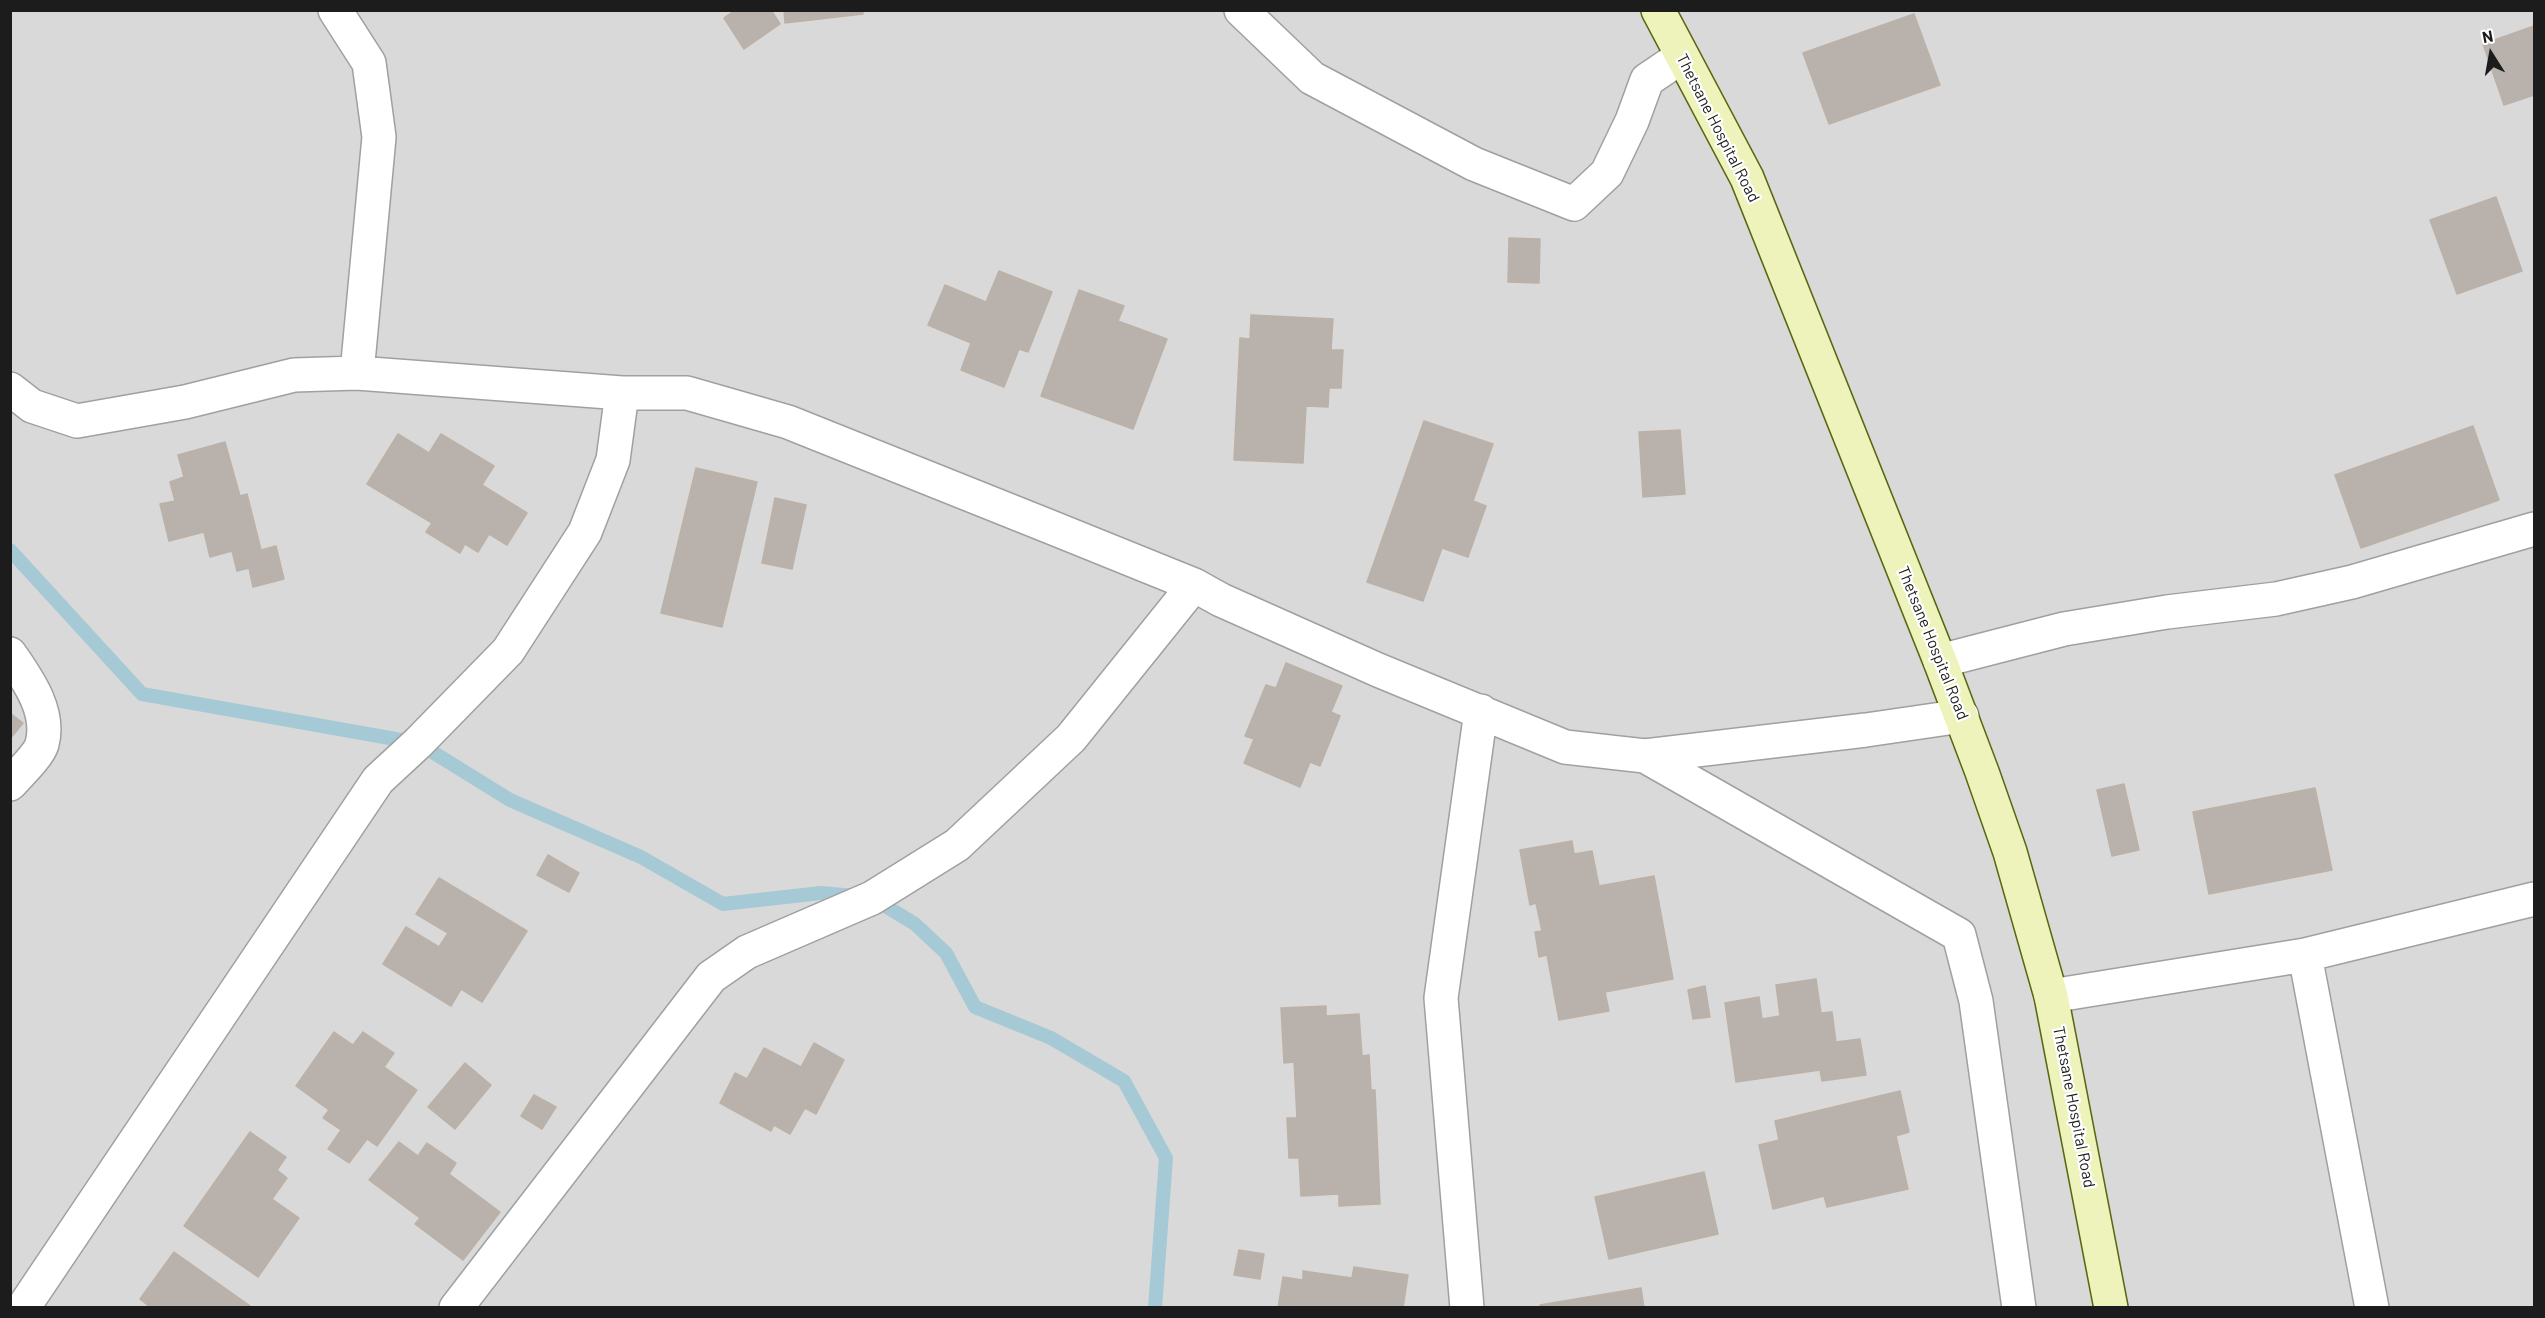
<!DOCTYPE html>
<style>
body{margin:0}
#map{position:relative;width:2545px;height:1318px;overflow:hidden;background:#ece9e2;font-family:Barlow,sans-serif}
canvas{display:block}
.frame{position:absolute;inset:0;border:12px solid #1c1c1c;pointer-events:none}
.north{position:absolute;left:2461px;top:24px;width:60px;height:60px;-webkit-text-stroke:4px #fff;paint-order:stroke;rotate:349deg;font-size:16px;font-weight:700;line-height:24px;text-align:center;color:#1c1c1c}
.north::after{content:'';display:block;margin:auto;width:21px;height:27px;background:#1c1c1c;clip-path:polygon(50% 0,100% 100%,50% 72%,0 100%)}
</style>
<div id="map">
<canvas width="2545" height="1318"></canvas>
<div class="frame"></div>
<div class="north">N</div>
</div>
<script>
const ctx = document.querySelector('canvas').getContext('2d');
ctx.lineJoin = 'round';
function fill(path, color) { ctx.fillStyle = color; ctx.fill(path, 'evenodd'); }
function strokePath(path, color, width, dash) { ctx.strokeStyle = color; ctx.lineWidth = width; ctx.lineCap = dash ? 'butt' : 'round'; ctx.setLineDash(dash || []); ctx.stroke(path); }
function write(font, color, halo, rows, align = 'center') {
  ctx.font = font + ' Barlow,sans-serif'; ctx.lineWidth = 4.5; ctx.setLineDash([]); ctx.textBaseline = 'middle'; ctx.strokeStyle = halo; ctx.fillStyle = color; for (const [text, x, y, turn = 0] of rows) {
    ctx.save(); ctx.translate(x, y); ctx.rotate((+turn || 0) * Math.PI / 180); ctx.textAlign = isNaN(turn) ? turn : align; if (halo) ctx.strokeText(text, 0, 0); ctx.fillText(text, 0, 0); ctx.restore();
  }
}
const residential = new Path2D(`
 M11,11H2534V1307H11Z`);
const stream = new Path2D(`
 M10,550L142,694L418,743L510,800L641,857L723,904L821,893L855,896
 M874,899L915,924L946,953L975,1007L1051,1038L1124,1081L1166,1158L1155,1308`);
const building = new Path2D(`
 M735,10H771L780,24L744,49L724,18Z
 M784,10H863V14L785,23Z
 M1914,14L1940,85L1829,124L1803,53Z
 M2534,26V95L2504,105L2483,44Z
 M2496,197L2522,271L2457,294L2430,220Z
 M1509,238L1540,239L1539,283L1508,282Z
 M999,271L1052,292L1028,352L1019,349L1004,387L961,370L971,343L928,325L945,285L986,302Z
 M1079,290L1124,306L1118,321L1167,339L1133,429L1041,396Z
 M1251,315L1333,319L1331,350H1343L1341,388H1329L1328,407L1306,406L1303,463L1234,460L1240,338L1250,339Z
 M1424,421L1493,444L1473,501L1486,506L1468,557L1442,548L1423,601L1367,582Z
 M2473,426L2499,500L2361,548L2335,475Z
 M1680,430L1685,494L1643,497L1639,432Z
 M398,434L429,453L441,434L494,466L482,485L527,513L507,545L489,534L478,552L465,544L460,553L426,532L432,523L367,484Z
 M225,442L240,496L247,494L261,550L276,546L284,579L253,587L249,568L237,571L232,551L210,557L204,532L169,541L160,504L175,501L170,482L184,477L178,455Z
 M696,468L757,482L722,627L661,613Z
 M775,498L806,505L792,569L762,563Z
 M1286,663L1342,686L1331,712L1340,716L1320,766L1310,762L1300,787L1244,763L1254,739L1245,736L1266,685L1276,688Z
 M10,713L23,723L10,739Z
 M2124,784L2139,850L2112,856L2097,790Z
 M2315,788L2332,870L2209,894L2193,812Z
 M1572,841L1574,854L1592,851L1599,886L1654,876L1673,979L1605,992L1609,1011L1559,1020L1547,955L1539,957L1535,932L1542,931L1536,903L1530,905L1520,850Z
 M548,855L579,873L569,892L537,875Z
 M439,878L527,931L482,1002L461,989L451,1006L383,964L406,927L439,947L448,933L416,914Z
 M1816,979L1821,1013L1832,1012L1836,1042L1860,1039L1866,1075L1822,1081L1820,1070L1736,1082L1725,1003L1759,997L1762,1019L1780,1016L1776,985Z
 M1705,986L1710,1017L1693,1019L1688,990Z
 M1326,1006V1016L1359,1014L1362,1056L1369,1055L1371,1090H1375L1380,1204L1339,1206V1194L1301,1196L1299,1158H1289L1287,1118H1297L1294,1062L1284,1063L1281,1008Z
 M334,1032L353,1045L363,1032L394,1053L384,1067L417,1090L377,1146L367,1139L349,1163L328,1149L341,1130L323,1118L329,1110L296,1086Z
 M814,1043L844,1060L816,1114L805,1108L790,1134L774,1125L771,1131L720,1103L735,1073L747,1079L764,1048L801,1067Z
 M465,1063L491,1085L455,1129L428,1107Z
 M1900,1091L1909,1132L1896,1136L1908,1189L1827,1207L1824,1196L1773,1209L1759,1145L1779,1140L1775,1121Z
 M534,1095L556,1107L542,1129L521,1116Z
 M250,1132L286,1157L277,1170L287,1178L272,1199L299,1218L258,1277L184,1226Z
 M399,1142L418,1156L427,1143L456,1163L449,1174L500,1212L463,1260L415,1224L420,1218L369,1180Z
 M1704,1172L1718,1234L1609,1259L1595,1197Z
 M1239,1250L1264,1254L1260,1279L1234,1275Z
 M174,1252L253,1308H151L140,1299Z
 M1354,1267L1408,1275L1403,1308H1278L1283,1277L1303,1280V1271L1352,1278Z
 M1641,1288L1644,1308H1541L1540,1305Z`);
const minor = new Path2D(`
 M335,10L369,63L379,137L357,373
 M1241,10L1312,78L1474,164L1574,204L1607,173L1632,121L1647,80L1681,57
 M10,389L32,406L77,421L185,402L294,375L357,373L622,393H687L788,422L1053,528L1194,585L1221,600L1378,670L1565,747L1645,756L1866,730L1962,716
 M10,654C27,679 51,711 42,744C39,755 19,774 10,784
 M1940,661L2064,629L2167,612L2276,599L2352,582L2534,529
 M1645,756L1959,935L1976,1001L2019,1308
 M2305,955L2372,1308
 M2051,996L2305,955L2534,899
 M23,1308L378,780L418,743L508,651L585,532L613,460L622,393
 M456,1308L711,977L747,952L872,898L957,845L1071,738L1194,585
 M1467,1308L1441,998L1481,711`);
const secondary = new Path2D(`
 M1658,10L1747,178L1940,661L1982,772L2010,852L2051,996L2111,1308`);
const streetNames = [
 ["Thetsane Hospital Road",1718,128,63],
 ["Thetsane Hospital Road",1933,643,68],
 ["Thetsane Hospital Road",2074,1107,79]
];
fill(residential, '#dad9d9');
strokePath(stream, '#a6c9d6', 14);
fill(building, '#b9b2ac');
strokePath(building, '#bcb1a6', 1.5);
strokePath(minor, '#a0a0a0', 36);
strokePath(secondary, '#59670f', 36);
strokePath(minor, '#fff', 33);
strokePath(secondary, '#edf3ba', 33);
write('16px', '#1c1c1c', '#fff', streetNames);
</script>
